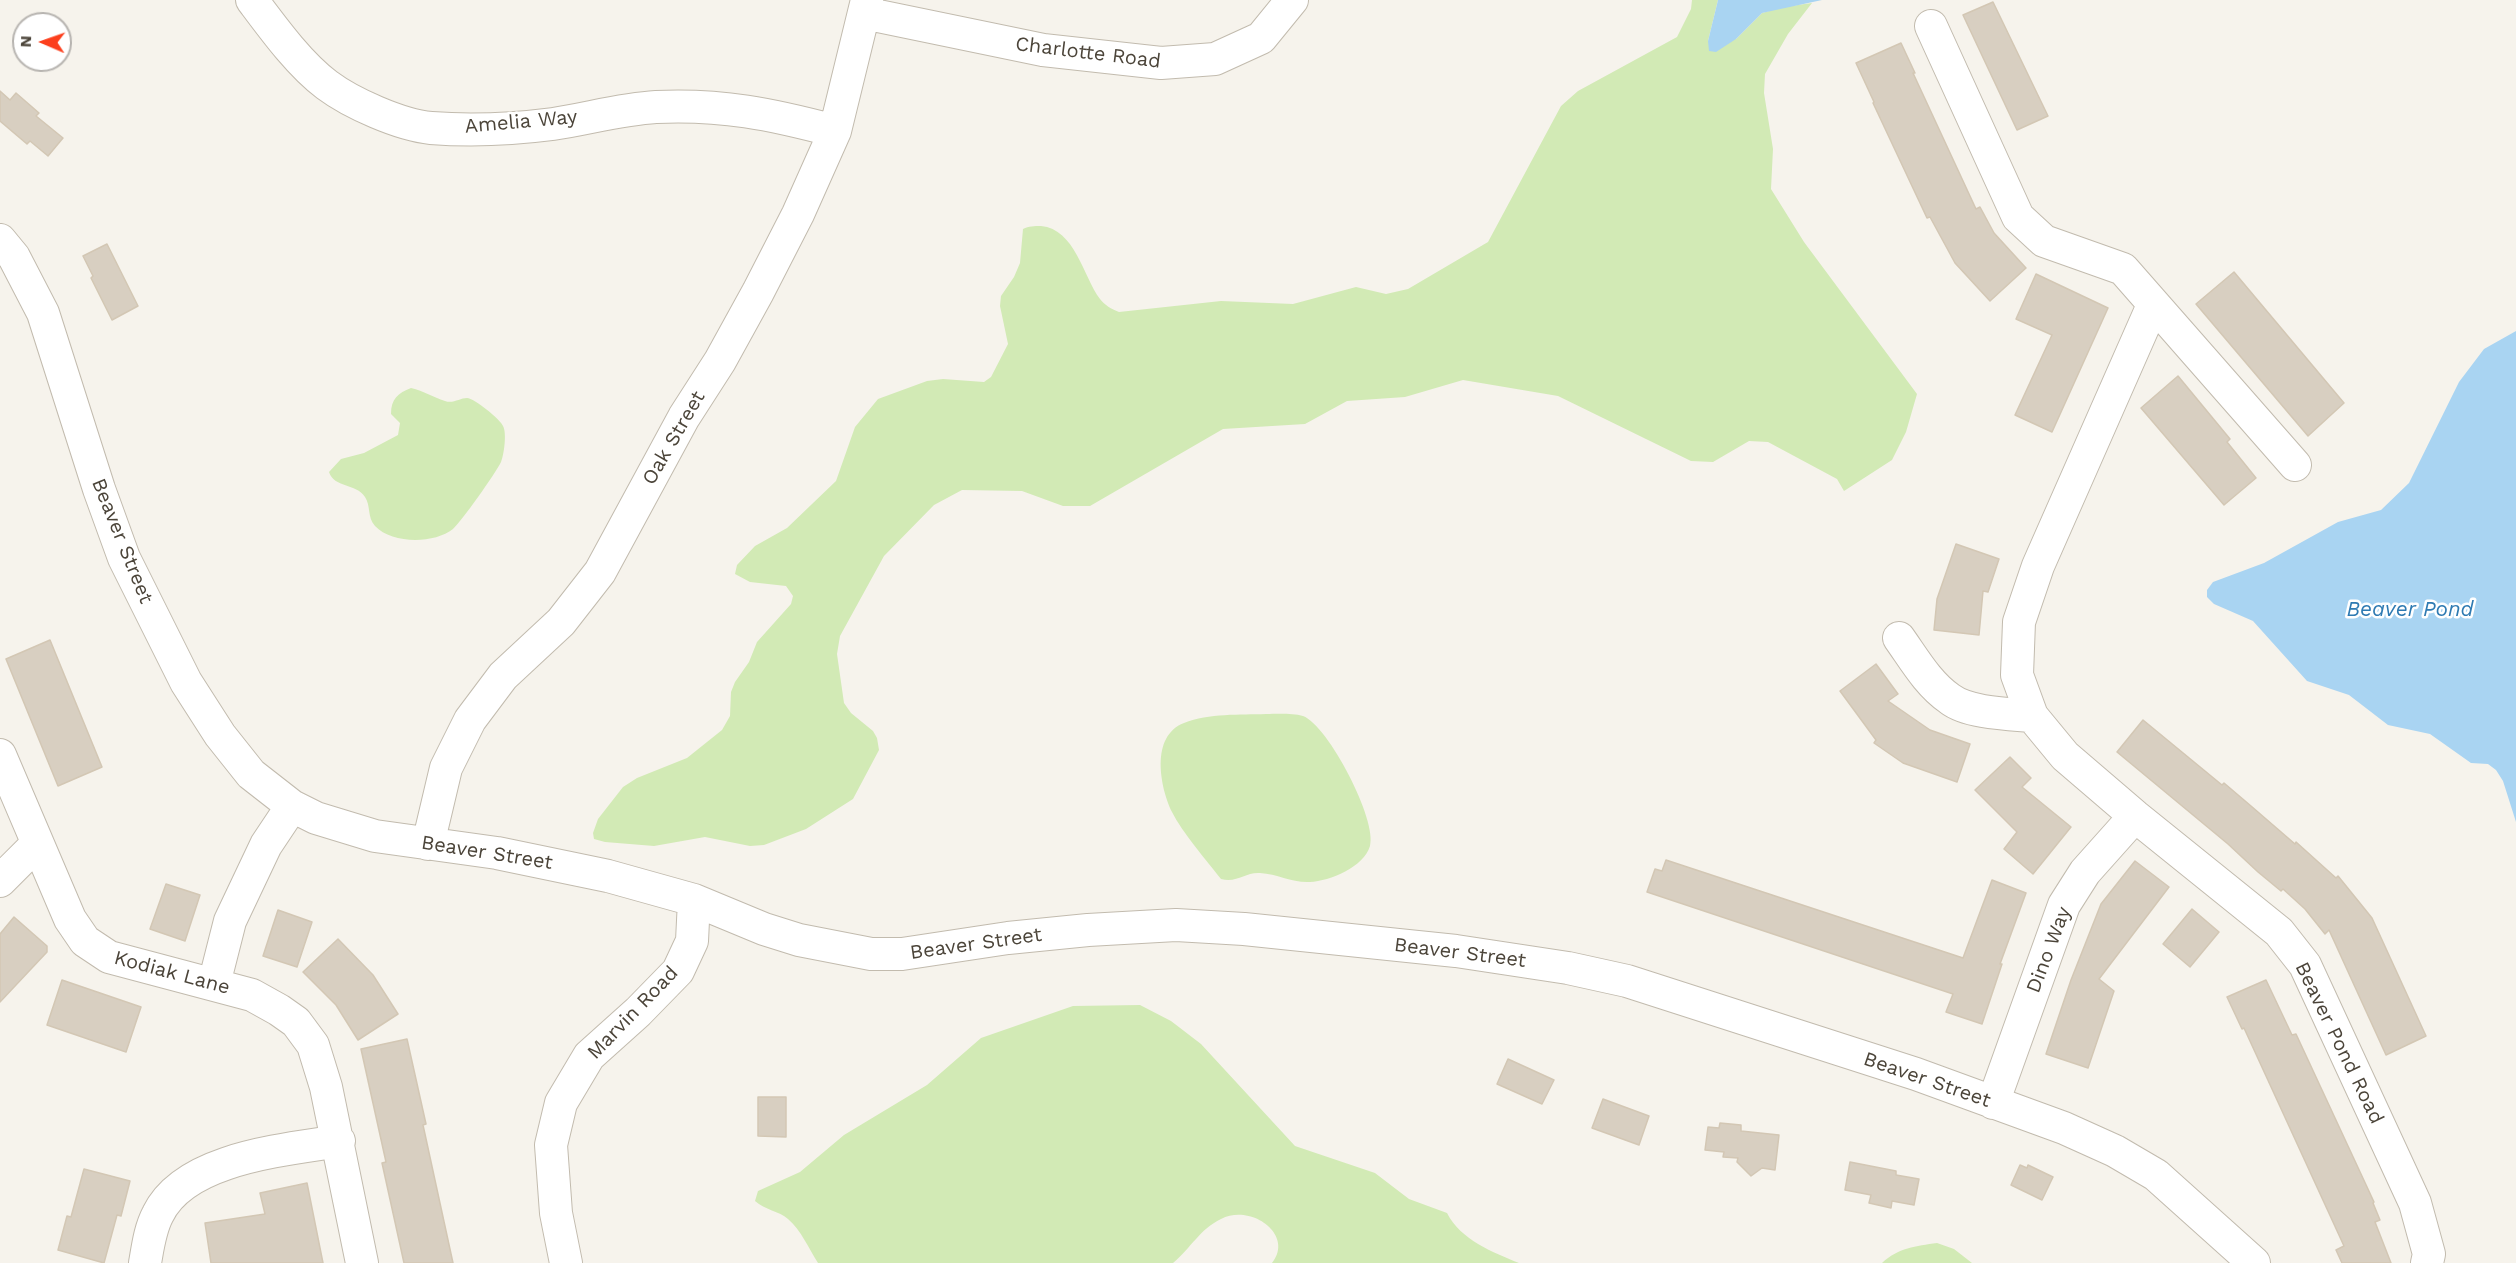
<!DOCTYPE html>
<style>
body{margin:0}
#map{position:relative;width:2516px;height:1263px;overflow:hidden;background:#f6f3ec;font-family:"Work Sans",sans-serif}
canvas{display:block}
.north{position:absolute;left:12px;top:12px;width:60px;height:60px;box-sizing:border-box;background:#fff;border:2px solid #b7b4b0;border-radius:50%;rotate:272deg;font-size:16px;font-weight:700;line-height:24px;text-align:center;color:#4b4439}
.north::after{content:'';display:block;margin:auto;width:21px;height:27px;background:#fc3f1d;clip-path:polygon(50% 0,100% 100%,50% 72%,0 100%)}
</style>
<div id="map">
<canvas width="2516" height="1263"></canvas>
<div class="north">N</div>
</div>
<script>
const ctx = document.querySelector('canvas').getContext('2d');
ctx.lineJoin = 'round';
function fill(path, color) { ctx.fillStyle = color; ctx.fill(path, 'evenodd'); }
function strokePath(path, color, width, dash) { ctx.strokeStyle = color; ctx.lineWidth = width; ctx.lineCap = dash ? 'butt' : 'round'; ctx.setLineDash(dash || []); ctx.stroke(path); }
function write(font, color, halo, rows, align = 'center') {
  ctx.font = font + ' "Work Sans",sans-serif'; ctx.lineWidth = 5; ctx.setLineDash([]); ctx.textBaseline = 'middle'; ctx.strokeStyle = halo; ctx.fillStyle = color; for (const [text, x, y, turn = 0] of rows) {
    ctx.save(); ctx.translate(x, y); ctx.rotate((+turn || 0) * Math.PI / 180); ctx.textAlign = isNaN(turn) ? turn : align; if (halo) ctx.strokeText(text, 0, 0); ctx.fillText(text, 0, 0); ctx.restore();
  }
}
const green = new Path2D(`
 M1692,0H1718L1708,41L1736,39L1762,13L1783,7L1812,3L1788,34L1765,74L1764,93L1773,149L1771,189L1804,242L1917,394L1906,432L1892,460L1844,491L1837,479L1768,442L1749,441L1713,462L1691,461L1558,396L1463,380L1405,397L1347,401L1305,424L1223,429L1090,506H1063L1022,491L962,490L934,505L884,556L840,636L837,654L844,703L851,713L873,731L877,738L879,750L853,799L806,829L764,845L750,846L705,837L654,846L605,842L594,839L593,833L598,819L623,787L637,778L687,758L722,730L730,716L731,692L735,682L749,662L757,642L791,604L793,596L786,586L750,582L735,574L737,565L755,546L787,528L836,481L855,427L878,399L927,381L943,379L984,382L991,377L1008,344L1000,306L1001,296L1014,277L1020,263L1023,229C1029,226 1034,226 1041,226C1075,229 1083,276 1100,299C1105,305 1111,309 1119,312L1221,301L1293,304L1356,287L1386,294L1408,289L1488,242L1561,106L1578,91L1677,37L1691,9Z
 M411,388C424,391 433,397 445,401C453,404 460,398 467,398C474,398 501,420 503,426C507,433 504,455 501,462C495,474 462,521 453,529C434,544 392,544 375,526C367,517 371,506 365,497C356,483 334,488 329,472L341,459L364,453L398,435L400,423L391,414C391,399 398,393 411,388Z
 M1266,714C1277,714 1292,713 1303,716C1328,725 1378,821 1370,846C1364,867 1330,881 1310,882C1292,883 1278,874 1260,873C1245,872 1238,883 1221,879C1207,861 1182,832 1172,812C1160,787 1150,736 1184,723C1209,713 1240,715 1266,714Z
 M1140,1005L1171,1021L1201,1044L1295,1146L1375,1173L1409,1199L1447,1213C1461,1240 1492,1252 1519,1263H1272C1295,1235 1251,1203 1221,1219C1200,1229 1191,1248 1173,1263H818C809,1249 801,1230 788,1219C779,1211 765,1210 755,1201L758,1191L800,1172L844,1135L927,1085L981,1038L1073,1006Z
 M1937,1243L1954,1249L1972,1263H1882C1898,1248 1916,1246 1937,1243Z`);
const water = new Path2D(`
 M1718,0H1822L1762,13L1736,39L1716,52L1709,51L1708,41Z
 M2516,331V822L2503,781L2496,770L2488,764L2471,763L2430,734L2388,725L2349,695L2307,681L2253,621L2214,604L2207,597V590L2213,582L2264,563L2338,522L2381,510L2409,483L2459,382L2484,349Z`);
const building = new Path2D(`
 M1993,2L2048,116L2017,130L1963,15Z
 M1901,43L1915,73H1913L1976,209L1980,207L1994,233L2026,268L1990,301L1955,263L1930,217L1927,218L1873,103L1874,102L1856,63Z
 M0,91L10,100L16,93L39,113L36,116L63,138L48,156L30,141L27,144L0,121Z
 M107,244L138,306L112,320L91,278L93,276L83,256Z
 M2234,272L2344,403L2308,436L2196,304Z
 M2036,274L2108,308L2052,432L2015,415L2052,335L2016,319Z
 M2178,376L2230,439L2227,442L2256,478L2224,505L2141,408Z
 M1956,544L1999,559L1988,592L1983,591L1979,635L1934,630L1937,599Z
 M50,640L102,767L58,786L6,659Z
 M1876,664L1898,694L1888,701L1930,730L1970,744L1957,782L1903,763L1874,743L1876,740L1840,691Z
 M2143,720L2222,785L2224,783L2251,806L2295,844L2296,842L2336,878L2338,876L2372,918L2426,1036L2386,1055L2329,930L2325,934L2305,909L2283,889L2281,891L2258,872L2228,844L2117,752Z
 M2010,757L2031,778L2022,787L2071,827L2033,874L2004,849L2017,832L1975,790Z
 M1666,860L1963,958L1992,880L2026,893L2000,964H2002L1982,1024L1946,1012L1953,994L1647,892L1655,869L1662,871Z
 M2135,861L2169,887L2099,979L2114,991L2088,1068L2046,1054L2071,980L2101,904Z
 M166,884L200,895L185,941L150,929Z
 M2192,909L2219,932L2190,967L2163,944Z
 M278,910L312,922L297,967L263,956Z
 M14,917L47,946V952L0,1002V934Z
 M338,939L373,975L398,1014L358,1040L336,1005L303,972Z
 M62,980L141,1007L126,1052L47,1025Z
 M2266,980L2292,1035L2296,1034L2374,1202L2373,1203L2380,1220L2375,1222L2391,1263H2342L2336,1250L2344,1246L2244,1028L2242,1029L2227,997Z
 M407,1039L426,1124L423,1125L453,1263H404L382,1163L386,1162L361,1049Z
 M1508,1059L1554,1080L1542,1104L1497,1084Z
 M758,1097H786V1137L758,1136Z
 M1603,1099L1649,1116L1639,1145L1592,1128Z
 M1720,1123L1741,1125V1131L1779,1135L1775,1170L1762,1168L1751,1176L1737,1162L1738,1158L1723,1157L1724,1152L1705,1150L1708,1127L1719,1128Z
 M1850,1162L1896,1171V1175L1919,1179L1914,1205L1892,1201L1891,1208L1869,1203L1871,1195L1845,1190Z
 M2020,1165L2027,1168L2028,1165L2053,1177L2042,1200L2011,1185Z
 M84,1169L130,1181L121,1216L117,1215L104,1263L58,1250L67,1216L71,1217Z
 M307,1183L323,1263H211L205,1223L265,1214L260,1193Z`);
const minor = new Path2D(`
 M252,0C273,28 299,64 327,85C351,103 400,125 431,128C470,131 514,129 553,124C587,119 621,109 656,107C722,104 771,114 835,131
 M864,13L1043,50L1161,63L1215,59L1261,38L1292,0
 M1931,26L2018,217L2044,241L2123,269L2295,465
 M0,240L14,257L43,313L99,489L124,558L186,682L220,735L251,774L292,806L316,818L375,836L497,853L608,876L694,900L764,929L799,940L871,954H902L1008,938L1088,930L1176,925L1244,929L1456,951L1568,968L1627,981L1916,1074L2064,1128L2115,1151L2156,1175L2254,1263
 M2153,305L2038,566L2019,622L2017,675L2032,716L2065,756L2135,816L2279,932L2305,965L2415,1203L2429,1254L2427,1263
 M1899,638C1914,659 1928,684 1950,699C1968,713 2009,714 2032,716
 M0,755L70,919L85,941L109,957L252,995L279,1010L296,1022L313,1045L326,1087L362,1263
 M428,844L446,768L470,720L503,676L561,622L600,572L684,417L720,361L758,292L798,214L835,131L867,0
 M0,881L37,844
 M214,984L230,921L266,845L292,806
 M1993,1103L2064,905L2085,872L2135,816
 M145,1263C148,1246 150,1229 158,1214C185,1158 284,1150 339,1141
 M566,1263L556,1213L551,1145L561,1103L589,1056L638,1012L678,971L692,941L694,900`);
const streetNames = [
 ["Charlotte Road",1088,53,7],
 ["Amelia Way",521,122,-5],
 ["Oak Street",674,438,-60],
 ["Beaver Street",122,541,68],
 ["Beaver Street",487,853,9],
 ["Beaver Street",976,944,-8],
 ["Dino Way",2049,950,-69],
 ["Beaver Street",1460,953,7],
 ["Kodiak Lane",172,973,15],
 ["Marvin Road",633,1013,-46],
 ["Beaver Pond Road",2339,1043,64],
 ["Beaver Street",1927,1080,19]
];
const waterNames = [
 ["Beaver Pond",2410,610]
];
fill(green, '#d2eab5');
fill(water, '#a9d4f2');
fill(building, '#d8cfc1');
strokePath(building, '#d3c7b4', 1.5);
strokePath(minor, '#c2bbae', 34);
strokePath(minor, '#fff', 32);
write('20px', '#4b4439', '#fff', streetNames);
write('italic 21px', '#2e7ab2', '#fff', waterNames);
</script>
